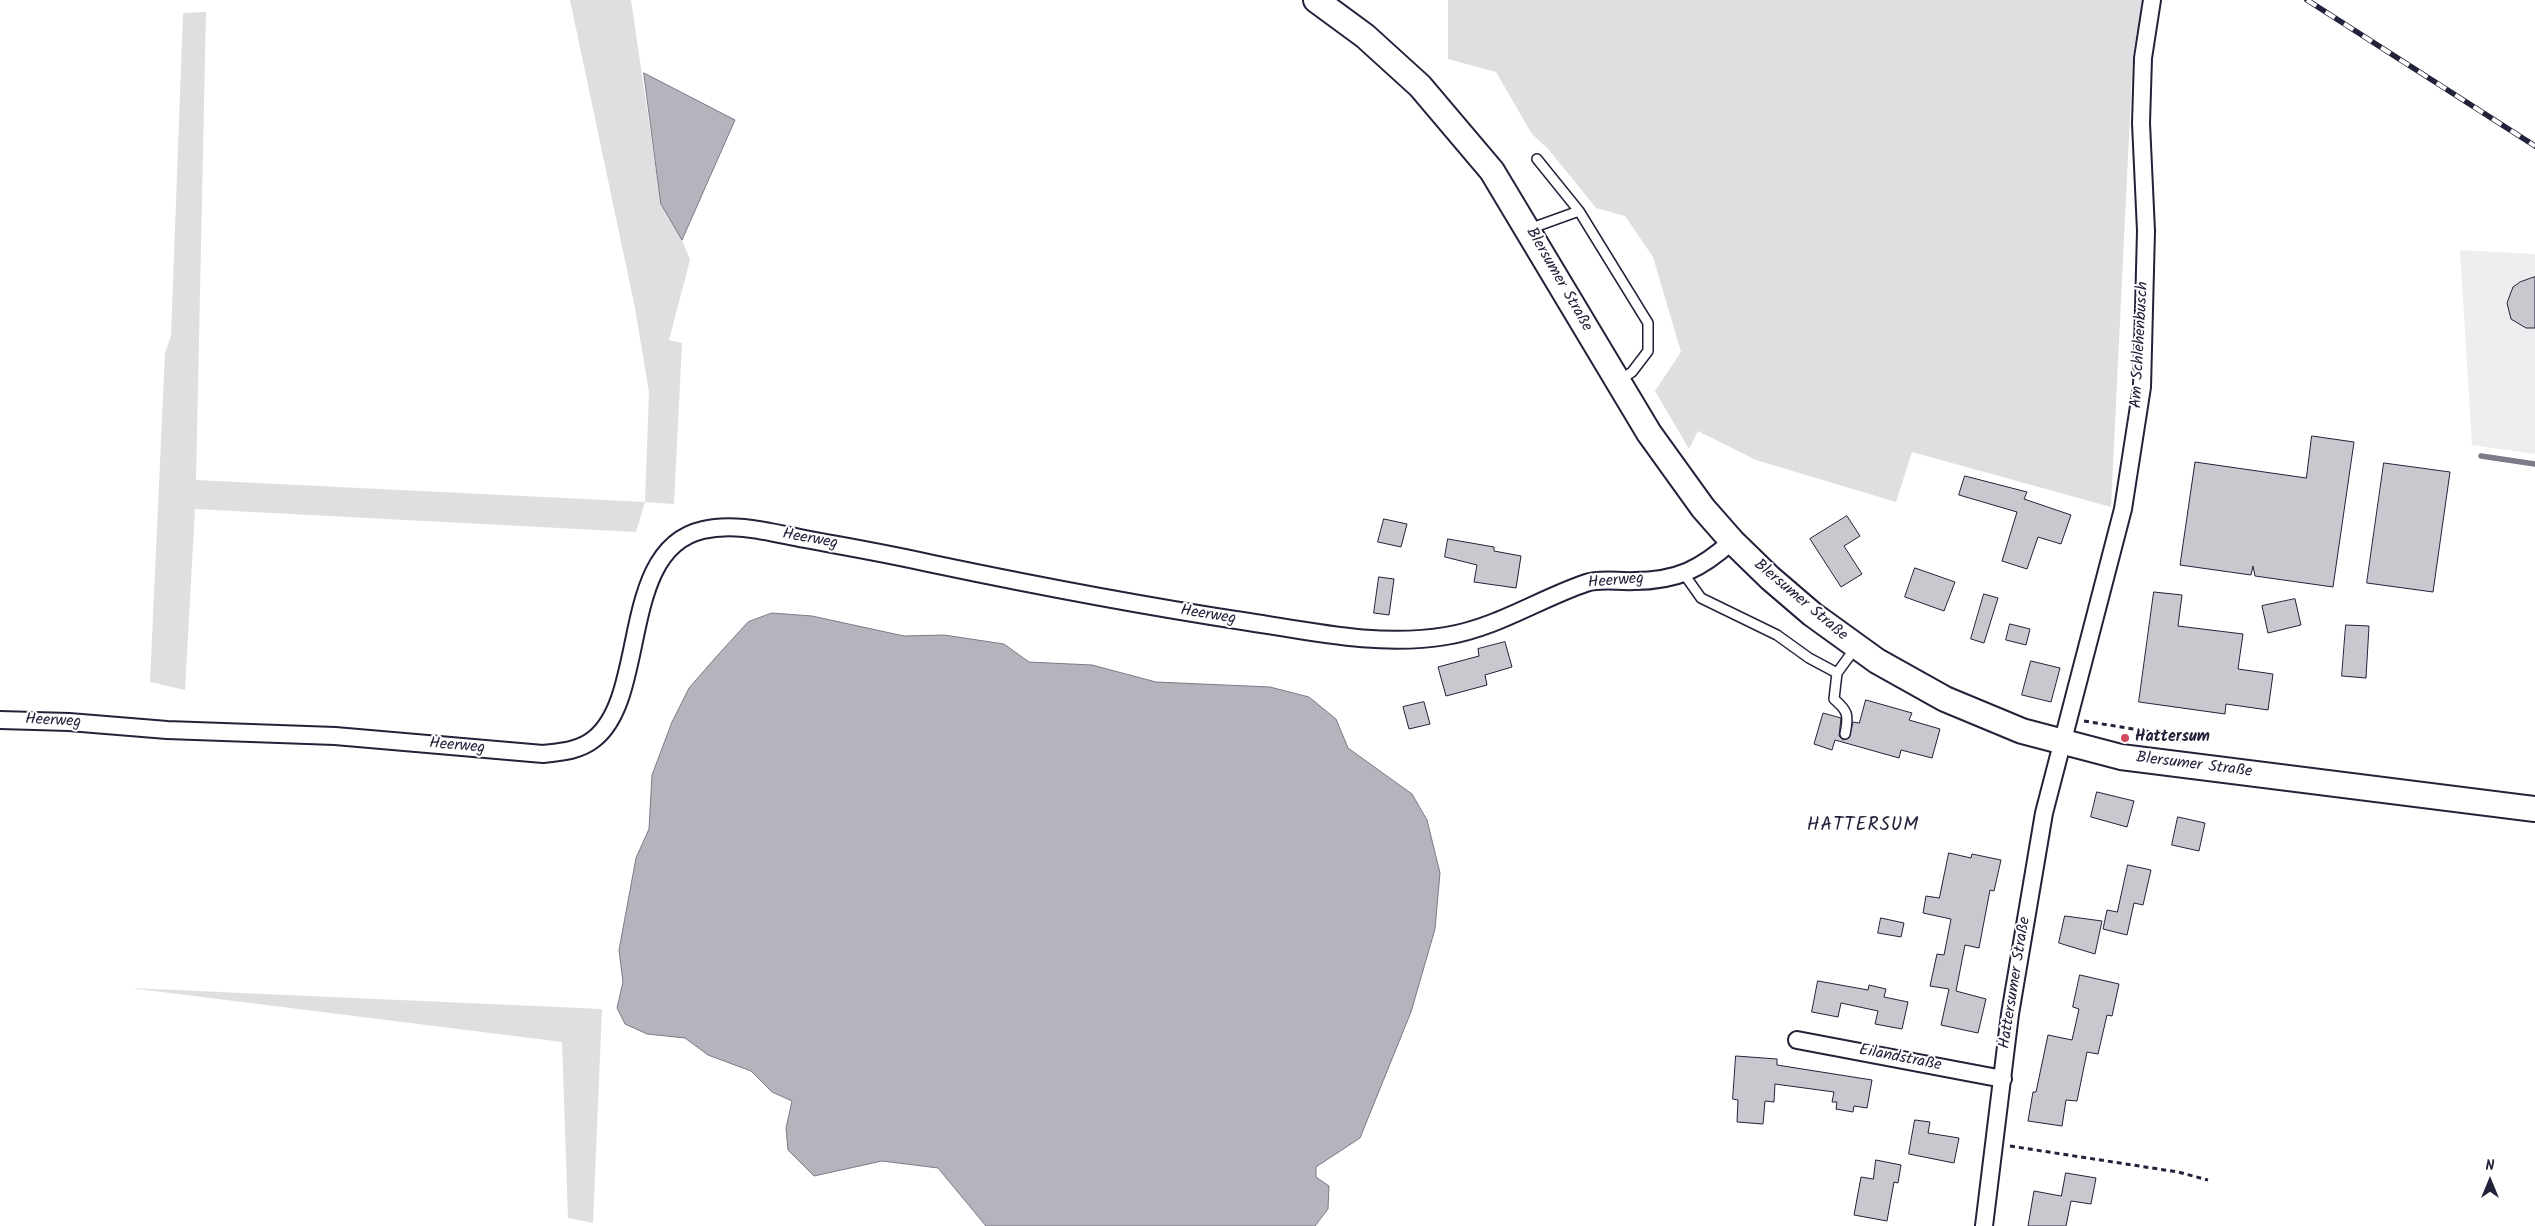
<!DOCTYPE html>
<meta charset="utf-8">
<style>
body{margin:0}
#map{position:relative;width:2535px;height:1226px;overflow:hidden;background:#fff;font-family:Kalam,sans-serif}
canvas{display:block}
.north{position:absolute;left:2465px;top:1156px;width:50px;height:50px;-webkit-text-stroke:4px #fff;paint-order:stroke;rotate:0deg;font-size:14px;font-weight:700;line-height:20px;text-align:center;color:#22223b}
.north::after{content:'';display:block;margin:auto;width:18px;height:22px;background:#22223b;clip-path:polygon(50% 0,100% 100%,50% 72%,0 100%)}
</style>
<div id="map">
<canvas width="2535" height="1226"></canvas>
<div class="north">N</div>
</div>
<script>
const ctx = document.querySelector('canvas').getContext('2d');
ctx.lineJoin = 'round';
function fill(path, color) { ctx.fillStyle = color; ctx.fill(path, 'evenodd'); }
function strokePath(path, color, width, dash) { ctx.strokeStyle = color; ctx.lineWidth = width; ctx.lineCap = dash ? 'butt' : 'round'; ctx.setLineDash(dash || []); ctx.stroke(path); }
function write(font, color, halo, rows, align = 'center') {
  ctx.font = font + ' Kalam,sans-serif'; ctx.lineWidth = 4; ctx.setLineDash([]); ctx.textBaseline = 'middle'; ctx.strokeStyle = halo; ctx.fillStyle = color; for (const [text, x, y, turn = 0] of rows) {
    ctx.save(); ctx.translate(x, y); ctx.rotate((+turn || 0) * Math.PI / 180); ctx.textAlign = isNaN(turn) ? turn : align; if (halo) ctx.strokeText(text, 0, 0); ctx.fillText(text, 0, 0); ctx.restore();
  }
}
const built = new Path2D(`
 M2460,250L2535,254V454L2472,445Z`);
const green = new Path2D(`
 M570,0H631L661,204L682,240L690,260L669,340L682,343L674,504L645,502L636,532L195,509L185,690L150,682L165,353L171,336L183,13L206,12L196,480L645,502L649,392L635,308Z
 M1448,0H2143L2133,53L2111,507L1912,452L1896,502L1756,460L1698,431L1689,449L1655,391L1681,352L1653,257L1625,216L1596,208L1549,150L1532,134L1496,72L1448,59Z
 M130,988L602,1009L593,1223L568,1218L562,1042Z`);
const water = new Path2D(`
 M644,73L735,120L682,240L661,204Z
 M772,613L812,616L904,636L944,635L1004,644L1029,662L1092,665L1156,682L1270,687L1309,697L1336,719L1348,748L1412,794L1427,820L1440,873L1435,929L1411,1012L1360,1138L1316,1167V1177L1329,1186L1328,1209L1315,1226H986L938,1168L882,1161L814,1176L788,1150L786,1128L792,1101L772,1092L751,1071L708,1055L685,1038L647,1034L625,1024L617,1008L623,982L619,950L636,858L649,829L652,775L672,722L689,688L716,657L748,622Z`);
const stream = new Path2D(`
 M2481,456L2535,464`);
const building = new Path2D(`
 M2535,277V328H2526L2511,319L2507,303L2513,287L2520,282Z
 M2312,436L2354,442L2333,587L2255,576L2253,566L2251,575L2180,565L2195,462L2306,478Z
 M2384,463L2450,472L2433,592L2367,583Z
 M1965,476L2027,492L2024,499L2071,515L2061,544L2038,537L2027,569L2002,561L2017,512L1959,495Z
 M1847,516L1860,536L1844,546L1862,574L1841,587L1810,539Z
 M1384,519L1407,524L1401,547L1378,542Z
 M1448,539L1494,547V551L1521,556L1516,588L1474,582L1477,565L1445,557Z
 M1915,568L1955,582L1944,611L1905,597Z
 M1379,577L1394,579L1389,615L1374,613Z
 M2154,592L2182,595L2178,626L2243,634L2238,669L2273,674L2268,710L2226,704L2225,714L2139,702Z
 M1984,594L1998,598L1984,643L1971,639Z
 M2295,599L2301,625L2268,633L2262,606Z
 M2010,624L2030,629L2026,645L2006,640Z
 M2346,625L2369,626L2366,678L2342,676Z
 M1505,642L1512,667L1485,675L1487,685L1446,696L1438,667L1479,656L1478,649Z
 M2031,661L2060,668L2051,702L2022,695Z
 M1866,700L1912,713L1909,720L1940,729L1932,758L1901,750L1899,758L1835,740L1832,750L1814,744L1823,713L1841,718L1839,736L1843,740L1849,738L1853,722L1859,723Z
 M1424,702L1430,724L1409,729L1403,707Z
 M2097,792L2134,801L2127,827L2091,817Z
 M2178,817L2205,823L2199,851L2172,845Z
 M1949,853L1971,858L1972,854L2001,860L1994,891L1990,890L1979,948L1965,945L1956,991L1986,999L1978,1033L1941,1025L1949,989L1930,986L1937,954L1944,955L1951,919L1923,913L1926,896L1939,898Z
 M2128,865L2151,870L2143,905L2134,903L2127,935L2103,929L2107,910L2117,912Z
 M2065,916L2102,921L2095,954L2059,943Z
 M1881,918L1904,923L1901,937L1878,933Z
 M2080,975L2119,984L2112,1016L2107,1015L2098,1054L2087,1052L2077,1101L2066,1100L2062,1126L2028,1121L2033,1092H2036L2048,1035L2072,1040L2079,1009L2073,1007Z
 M1818,981L1868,990L1869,985L1886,989L1884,997L1908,1002L1902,1029L1875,1024L1878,1011L1841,1003L1838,1017L1812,1012Z
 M1736,1056L1777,1059V1065L1872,1080L1867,1108L1854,1106L1853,1112L1836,1109L1837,1102H1832L1834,1092L1775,1084L1774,1102L1765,1101L1763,1124L1737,1122L1738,1100L1733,1099Z
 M1915,1120L1930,1122L1928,1133L1959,1138L1954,1163L1909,1154Z
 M1876,1160L1901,1165L1898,1183L1894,1182L1887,1221L1854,1215L1861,1177L1873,1179Z
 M2066,1173L2096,1178L2091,1204L2071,1201L2066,1226H2028L2034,1191L2061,1196Z`);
const path = new Path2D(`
 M2084,721L2152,732L2181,741
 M2010,1146L2178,1172L2208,1180`);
const service = new Path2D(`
 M1537,159L1579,211
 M1529,229L1579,211L1648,323V351L1632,372L1620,380
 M1684,574L1701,598L1777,635L1809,658L1837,673
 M1845,734C1849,715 1848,711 1834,699L1837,673L1856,647`);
const minor = new Path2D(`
 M0,720L69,722L167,730L335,736L543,754C561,752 579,751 594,739C649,696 618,549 703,530C736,522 772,533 805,539C848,547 890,554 933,564C1038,586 1143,606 1249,622C1314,632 1380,647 1446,636C1496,628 1539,599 1586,583C1601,578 1619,582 1634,581C1677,581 1701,569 1732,541
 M1797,1040L2003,1079
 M1984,1226L2010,1014L2044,813L2123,509L2142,387L2146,231L2141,123L2143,58L2152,0`);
const secondary = new Path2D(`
 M1316,0L1365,36L1420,86L1492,171L1649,433L1703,508L1732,541L1770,578L1812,614L1877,661L1945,699L2022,731L2121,757L2535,809`);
const rail = new Path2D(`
 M2307,0L2535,146`);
const markers = [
 [2125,738,5,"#d1495b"]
];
const streetNames = [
 ["Blersumer Straße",1558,280,60],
 ["Am Schlehenbusch",2141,345,-87],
 ["Heerweg",810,540,10],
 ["Heerweg",1616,582,-5],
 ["Blersumer Straße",1800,601,40],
 ["Heerweg",1208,616,9],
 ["Heerweg",53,722,3],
 ["Heerweg",457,747,5],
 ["Blersumer Straße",2194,766,7],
 ["Hattersumer Straße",2016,983,-81],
 ["Eilandstraße",1900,1059,11]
];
const poiNames = [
 ["Hattersum",2135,738]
];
const quarterNames = [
 ["HATTERSUM",1863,827]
];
fill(built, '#eeeef1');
fill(green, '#dfdfe2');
fill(water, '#b4b4bc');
strokePath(water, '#7a7a88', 1);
strokePath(stream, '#7a7a88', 5.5);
fill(building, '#c8c8cf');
strokePath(building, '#22223b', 1);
strokePath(service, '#22223b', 12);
strokePath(minor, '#22223b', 20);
strokePath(secondary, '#22223b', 28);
strokePath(path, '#22223b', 3, [5, 4]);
strokePath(service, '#fff', 9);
strokePath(minor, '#fff', 16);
strokePath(secondary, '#fff', 24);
strokePath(rail, '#22223b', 5.5);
strokePath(rail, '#fff', 4, [11]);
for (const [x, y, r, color] of markers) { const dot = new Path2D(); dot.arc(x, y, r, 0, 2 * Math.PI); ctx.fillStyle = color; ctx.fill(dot); strokePath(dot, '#fff', 2); }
write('16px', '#22223b', '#fff', streetNames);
write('bold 16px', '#22223b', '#fff', poiNames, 'left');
ctx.letterSpacing = '1px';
write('19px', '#22223b', '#fff', quarterNames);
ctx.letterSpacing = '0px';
</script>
